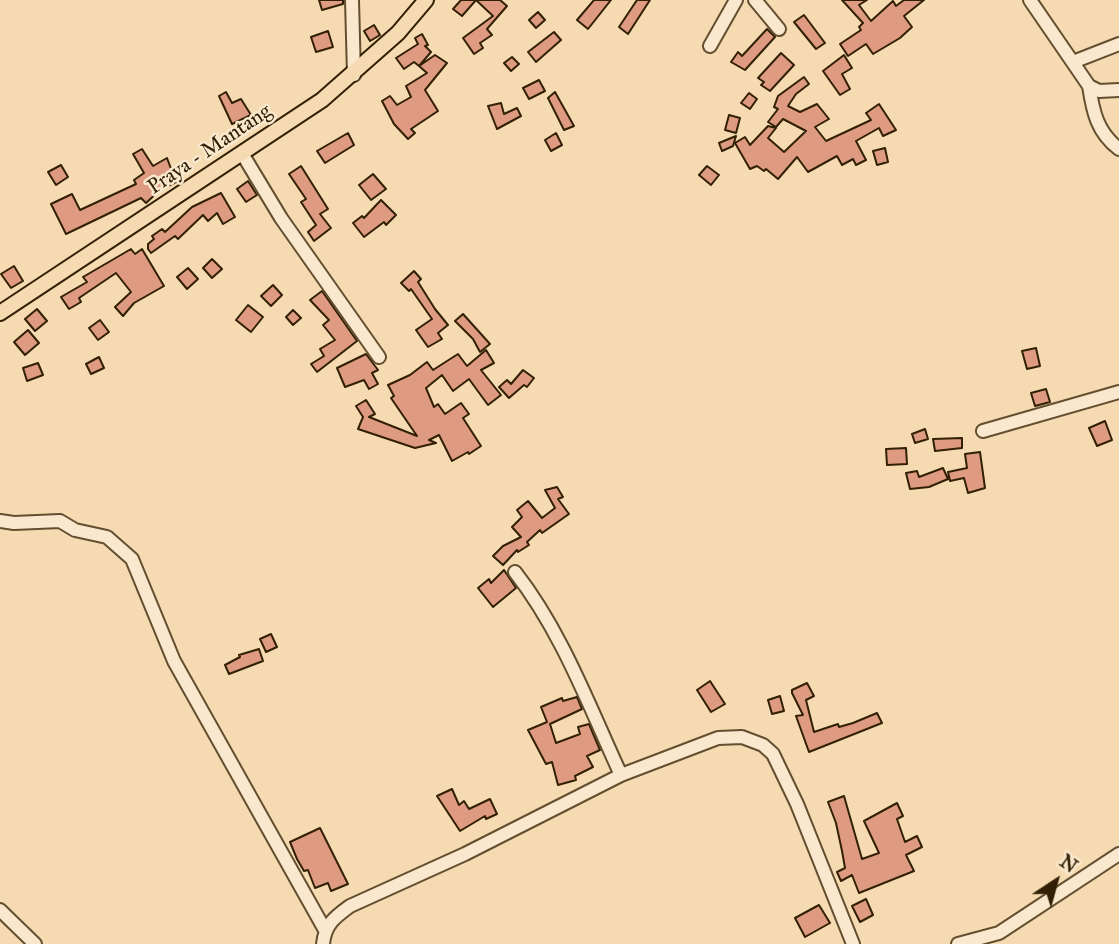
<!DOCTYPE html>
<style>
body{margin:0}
#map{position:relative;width:1119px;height:944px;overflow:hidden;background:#f6dbb2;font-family:"IM FELL Great Primer",serif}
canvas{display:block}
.north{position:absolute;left:1021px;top:846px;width:70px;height:70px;-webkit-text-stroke:5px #f9e8cd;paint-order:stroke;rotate:36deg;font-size:19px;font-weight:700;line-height:28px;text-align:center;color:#322004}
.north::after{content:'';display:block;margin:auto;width:24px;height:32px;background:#322004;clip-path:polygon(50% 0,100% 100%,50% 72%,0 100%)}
</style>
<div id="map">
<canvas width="1119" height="944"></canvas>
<div class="north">N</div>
</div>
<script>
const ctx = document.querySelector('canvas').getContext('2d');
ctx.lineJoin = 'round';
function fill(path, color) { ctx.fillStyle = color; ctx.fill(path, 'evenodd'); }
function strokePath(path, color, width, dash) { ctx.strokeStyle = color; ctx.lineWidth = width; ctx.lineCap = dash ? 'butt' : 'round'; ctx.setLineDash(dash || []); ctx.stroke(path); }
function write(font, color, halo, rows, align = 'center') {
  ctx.font = font + ' "IM FELL Great Primer",serif'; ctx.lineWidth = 5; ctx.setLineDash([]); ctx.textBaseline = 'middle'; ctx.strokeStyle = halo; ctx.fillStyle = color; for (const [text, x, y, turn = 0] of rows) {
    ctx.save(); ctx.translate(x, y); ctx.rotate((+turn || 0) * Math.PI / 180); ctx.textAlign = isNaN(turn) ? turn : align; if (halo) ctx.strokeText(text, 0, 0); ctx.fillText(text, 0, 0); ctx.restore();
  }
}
const building = new Path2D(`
 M319,0H343V4L322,10Z
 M461,0H476L462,16L453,9Z
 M476,0H500L507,6L487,29L492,35L480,43L483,48L474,54L463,38L493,16Z
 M594,0H611L588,29L577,20Z
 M637,0H650L628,34L619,27Z
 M842,0H867L859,5L871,21L893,1L896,6L904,0H924L904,16L912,27L900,38L873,54L866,44L848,56L840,44L861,30L859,27L863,23Z
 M538,12L545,20L536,28L529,20Z
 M804,15L825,43L816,49L794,22Z
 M374,25L380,35L370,41L364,31Z
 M767,29L775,37L745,70L731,62L738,52L742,56Z
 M328,31L333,47L316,52L311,37Z
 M554,32L561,40L536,62L528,52Z
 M422,34L428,45L425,46L431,52L419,66L414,62L404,69L396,58L418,44L415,38Z
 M781,53L794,65L770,91L761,85L764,82L758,78Z
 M435,55L447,63L425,90L438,111L411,129L415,133L408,139L394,124L382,101L390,96L397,105L411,97L406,86L427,73L419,66Z
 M844,55L852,68L842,74L850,89L840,95L823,71Z
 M512,57L519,64L511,71L504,63Z
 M804,77L809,84L796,94L788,106L800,112L817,104L829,119L815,127L826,141L871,120L866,113L879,104L896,130L883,136L879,128L856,141L866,160L856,165L853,159L842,165L837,156L808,172L797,157L778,179L766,169L764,171L757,166L750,169L735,143L745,137L750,145L768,126L776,128L768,138L784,152L806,131L783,119L776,127L768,122L778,109L774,107L778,96Z
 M539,80L545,91L529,99L523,88Z
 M226,92L232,103L241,99L251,115L232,124L219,96Z
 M555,92L574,126L564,130L548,98Z
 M749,93L757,99L750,109L741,103Z
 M501,103L504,114L517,108L521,116L497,129L488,106Z
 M729,115L740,118L736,133L725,130Z
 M348,133L354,145L325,163L317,151Z
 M556,133L562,145L551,151L545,140Z
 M736,136L733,146L722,151L719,143Z
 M885,148L888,162L877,165L873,151Z
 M142,149L153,166L167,158L176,182L160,190L146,203L141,198L66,234L51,204L72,194L80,210L136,184L134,180L144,173L133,154Z
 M61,165L68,177L56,185L48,172Z
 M301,166L328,209L320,214L331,228L314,241L308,232L316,225L301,202L306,199L289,174Z
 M707,166L719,175L711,185L699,175Z
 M373,174L386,189L371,200L359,185Z
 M248,181L257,195L246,202L237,189Z
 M221,193L235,217L223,224L217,213L208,221L203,215L178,239L175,236L151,253L148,249V244L154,239L152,236L162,229L165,232L192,207Z
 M381,200L396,215L386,225L384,222L364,237L353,223L362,216L364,218Z
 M131,249L135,254L142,249L164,286L134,303L123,316L115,307L131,292L116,273L79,298L81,302L69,309L61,297L87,282L83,277Z
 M212,259L222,269L212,278L203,268Z
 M14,266L23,281L11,288L1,274Z
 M188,268L198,279L187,289L177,277Z
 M414,271L421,279L418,282L435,309L448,325L438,333L442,339L428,347L416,330L432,319L411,289L409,291L401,283Z
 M273,285L282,295L271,306L261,296Z
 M322,291L357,341L317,372L311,364L324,356L320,349L335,340L323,325L329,320L310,300Z
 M248,305L263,317L251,332L236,320Z
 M37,309L47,321L35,331L25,319Z
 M293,310L301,318L293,325L286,317Z
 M463,314L490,344L480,352L473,339L455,321Z
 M100,320L109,332L98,340L89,328Z
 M28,330L39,343L25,355L14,342Z
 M1036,348L1040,366L1027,369L1022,351Z
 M486,350L494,363L481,370L501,395L488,405L469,379L453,391L442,375L426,388L434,407L438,404L445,414L461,403L469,414L463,418L481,446L469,454L468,452L452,461L439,435L429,440L436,443L415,448L358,429L363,417L356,406L366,400L375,414L369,417L417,436L391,398L394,396L388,385L410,375L427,362L433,370L458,354L467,366Z
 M366,354L378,370L372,373L378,384L369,389L364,380L345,387L337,368Z
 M99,357L104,368L91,374L86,364Z
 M38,363L43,375L27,381L23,368Z
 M523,370L534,378L527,387L524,385L509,398L499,387L507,380L511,384Z
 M1046,389L1050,402L1035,406L1031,393Z
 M1105,421L1112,440L1097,446L1089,428Z
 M925,429L928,439L915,443L912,434Z
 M962,438V448L935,451L933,439Z
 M906,448L907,464L887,465L886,449Z
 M980,452L985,488L968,493L964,478L950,481L948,472L967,468L965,454Z
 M943,468L948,479L929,487L910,489L906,473L917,471L919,477Z
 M557,487L563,497L558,499L569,514L542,533L540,530L527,542L529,545L518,552L517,550L503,565L493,556L503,546L521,537L512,527L522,517L517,510L528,501L542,518L555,508L545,490Z
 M504,570L516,588L493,607L478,588L489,579L491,583Z
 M271,634L277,647L266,652L260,639Z
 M259,649L263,661L229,674L225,665L240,657L239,655Z
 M710,681L725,704L711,712L697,690Z
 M807,683L814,696L806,700L814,732L838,724L839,727L853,723L877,713L882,723L809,752L796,716L803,715L792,693V690Z
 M780,696L784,711L772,714L768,700Z
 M577,697L582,709L550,724L556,743L580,734L578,727L589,724L600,750L587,756L593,767L575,776L576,780L558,785L552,762L546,764L528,730L547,722L541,707L562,698L563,701Z
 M452,789L459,805L464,801L469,809L490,799L497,814L486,819L485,816L460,831L437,796Z
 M844,796L862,859L879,853L864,821L897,803L903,816L897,819L905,842L917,836L922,847L906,855L914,871L859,893L852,875L841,881L837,872L845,868L842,851L836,823L828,802Z
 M320,828L348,884L331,891L328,883L315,888L308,870L304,871L297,859L290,842Z
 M866,899L873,915L860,922L852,906Z
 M819,905L830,923L805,937L795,918Z`);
const minor = new Path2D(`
 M352,0L354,75
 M755,0L779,29
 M1030,0L1089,86L1099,91L1119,90
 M710,46L736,0
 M1073,62L1119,44
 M1089,86C1093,112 1097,132 1119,149
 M243,155L281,218L379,357
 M983,431L1119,392
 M0,521L14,523L60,521L75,530L107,537L132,559L174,661L325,930
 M515,572C562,632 589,706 621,775
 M0,910L35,944
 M323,944C325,924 335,917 350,906L465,854L621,775L718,738L742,737L763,745L773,754L797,804L853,944
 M958,944L999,933L1119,854`);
const major = new Path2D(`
 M0,313L322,100L398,33L426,0`);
const streetNames = [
 ["Praya - Mantang",210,150,-34]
];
fill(building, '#df9b82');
strokePath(building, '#322004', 2);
strokePath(minor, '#634f30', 16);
strokePath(major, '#322004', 18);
strokePath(minor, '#f9e8cd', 12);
strokePath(major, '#f6dbb2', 14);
write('21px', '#322004', '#f9e8cd', streetNames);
</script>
